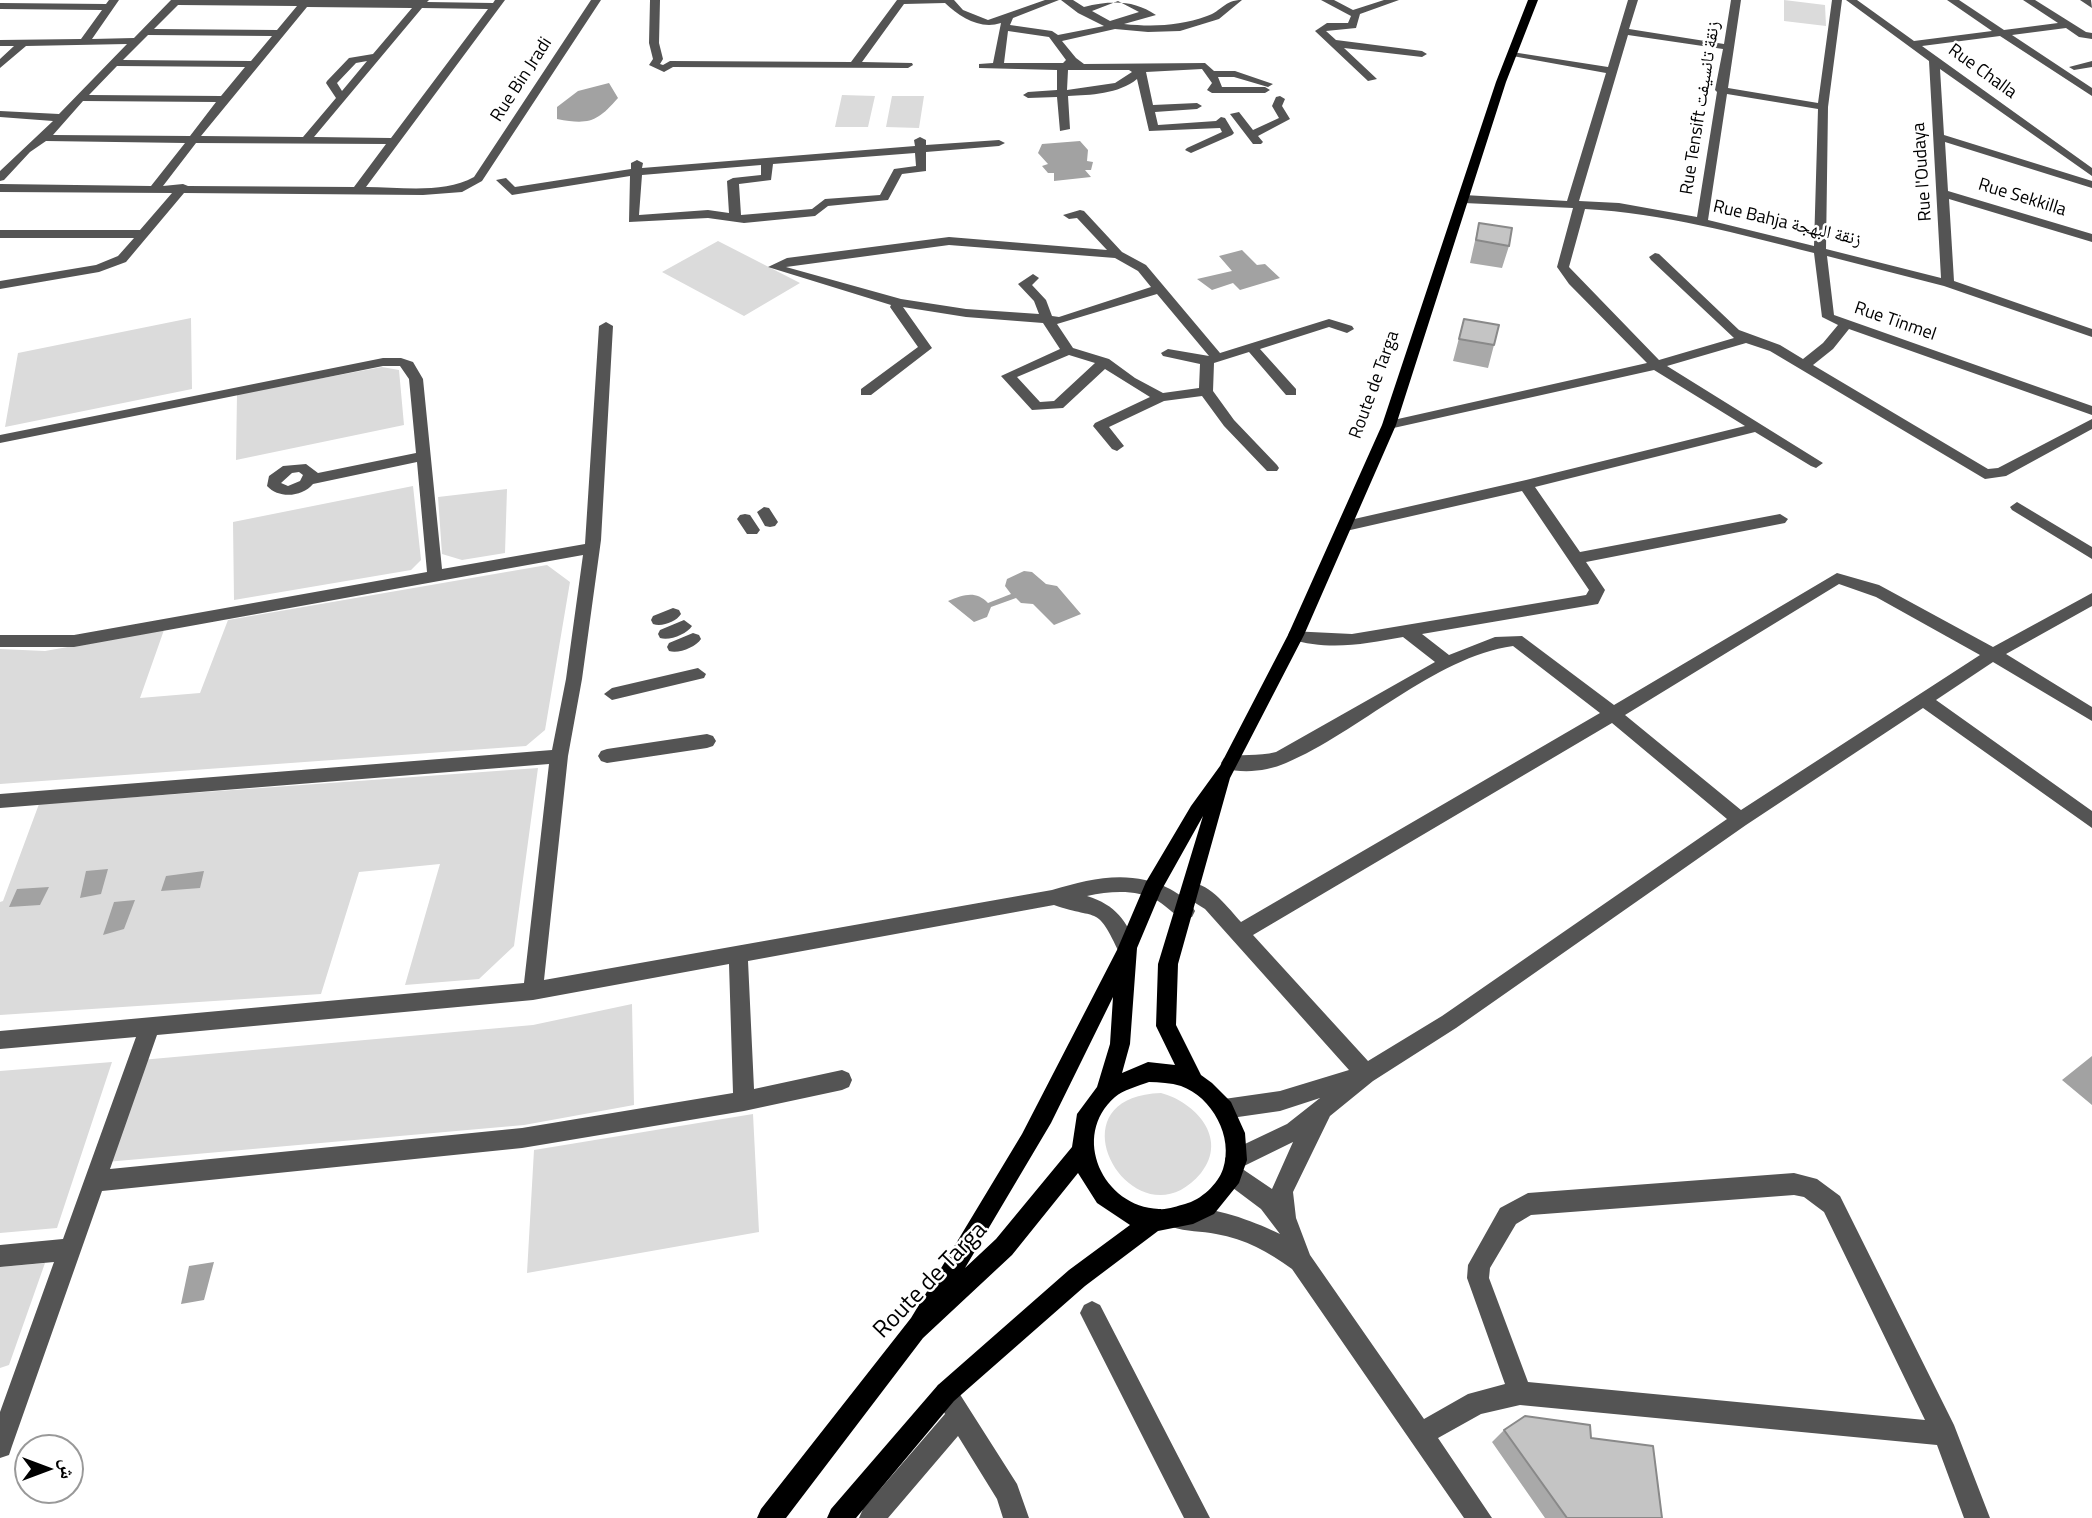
<!DOCTYPE html>
<meta charset="utf-8">
<style>
body{margin:0}
#map{position:relative;width:2092px;height:1518px;overflow:hidden;background:#fff;font-family:"Titillium Web","Noto Naskh Arabic",sans-serif}
canvas{display:block}
.north{position:absolute;left:14px;top:1434px;width:70px;height:70px;box-sizing:border-box;background:#fff;border:2px solid #999;border-radius:50%;rotate:90deg;font-size:19px;font-weight:700;line-height:28px;text-align:center;color:#000}
.north::after{content:'';display:block;margin:auto;width:24px;height:32px;background:#000;clip-path:polygon(50% 0,100% 100%,50% 72%,0 100%)}
</style>
<div id="map">
<canvas width="2092" height="1518"></canvas>
<div class="north">ش</div>
</div>
<script>
const ctx = document.querySelector('canvas').getContext('2d');
ctx.lineJoin = 'round';
function fill(path, color) { ctx.fillStyle = color; ctx.fill(path, 'evenodd'); }
function strokePath(path, color, width, dash) { ctx.strokeStyle = color; ctx.lineWidth = width; ctx.lineCap = dash ? 'butt' : 'round'; ctx.setLineDash(dash || []); ctx.stroke(path); }
function write(font, color, halo, rows, align = 'center') {
  ctx.font = font + ' "Titillium Web","Noto Naskh Arabic",sans-serif'; ctx.lineWidth = 5; ctx.setLineDash([]); ctx.textBaseline = 'middle'; ctx.strokeStyle = halo; ctx.fillStyle = color; for (const [text, x, y, turn = 0] of rows) {
    ctx.save(); ctx.translate(x, y); ctx.rotate((+turn || 0) * Math.PI / 180); ctx.textAlign = isNaN(turn) ? turn : align; if (halo) ctx.strokeText(text, 0, 0); ctx.fillText(text, 0, 0); ctx.restore();
  }
}
const green = new Path2D(`
 M1784,0L1825,5L1826,26L1784,21Z
 M842,95L875,96L868,127H835Z
 M892,96H924L919,128L886,127Z
 M718,241L800,283L744,316L662,272Z
 M191,318L192,389L5,427L18,353Z
 M382,367L399,370L404,425L236,460L237,394Z
 M413,486L421,560L411,570L234,600L233,522Z
 M507,489L505,553L462,560L442,554L438,497Z
 M547,565L570,582L545,730L526,746L0,784V649L45,651L164,630L140,698L200,693L228,620Z
 M538,768L514,946L479,979L405,985L440,864L359,872L321,994L0,1015V902L3,901L39,804Z
 M632,1004L634,1105L524,1125L106,1162L141,1060L533,1025Z
 M112,1062L57,1228L0,1233V1071Z
 M1161,1093C1195,1102 1229,1138 1201,1173C1136,1251 1044,1097 1161,1093Z
 M753,1114L759,1232L527,1273L534,1150Z
 M45,1263L9,1365L0,1368V1267Z`);
const water = new Path2D(`
 M609,83L618,98C597,122 589,125 557,119V107L578,91Z
 M1080,141L1088,150L1087,161L1093,162L1091,170H1085L1091,177L1054,181V173H1048L1042,166L1048,164L1038,153L1042,144Z
 M1242,250L1257,265L1265,264L1280,278L1240,290L1233,283L1212,290L1197,279L1232,271L1219,256Z
 M1024,571L1032,572L1046,584L1057,586L1081,614L1054,625L1033,604L1021,603L1016,598L991,607L987,617L974,622L948,601C964,595 975,590 988,603L1011,594L1005,586L1007,579Z
 M108,869L101,894L80,898L86,871Z
 M204,871L200,888L161,891L166,876Z
 M49,887L40,905L9,907L17,889Z
 M135,900L124,929L103,935L114,902Z
 M2092,1056V1105L2062,1080Z
 M214,1262L204,1300L181,1304L189,1266Z`);
const minor = new Path2D(`
 M109,0H119L92,39L134,38L171,0H429L427,2L493,3L495,0H505L366,187C401,187 443,194 474,177L591,0H601L482,181L462,192L423,195L184,193L126,262L99,272L0,289V281L96,265L118,256L134,238H0V230H140L172,193L0,192V184L151,186L185,143L46,141L30,152L4,180L0,181V171L53,121L0,117V111L59,114L127,44L26,46L0,68V59L14,46H0V40L81,39L102,10L0,9V3L106,4ZM178,5L297,6L277,30L154,29ZM307,7L412,8L373,54L349,58L327,81L326,83L336,98L303,137L201,136ZM422,8L488,9L391,138L314,137ZM148,35L272,36L251,61L123,60ZM367,61L342,91L337,83L356,63ZM117,66L245,67L221,96L89,95ZM83,101L216,102L190,136L53,135ZM196,143L386,144L354,187L188,186L183,184L163,186Z
 M650,0H660L659,43L663,59L660,64L663,65L670,61L851,62L897,0H954L963,10L988,20L1045,0H1059L1013,18L1010,25L1052,31L1058,35L1104,26L1078,13L1061,0H1073L1084,7C1111,0 1134,0 1156,15L1124,24C1153,27 1179,26 1207,16C1222,11 1224,0 1242,0L1219,19L1180,31L1148,32L1115,29L1062,41L1076,58L1084,64L1205,63L1214,71H1235L1273,84L1268,87L1234,77H1218L1222,87H1265L1270,90L1265,93H1212L1207,90L1212,83L1202,69L1146,72L1153,105L1197,103L1202,106L1197,109L1155,112L1158,125L1216,121L1221,117L1225,118L1234,133L1232,135L1191,153L1185,150L1187,148L1222,132L1220,128L1149,131L1137,79C1119,94 1090,95 1068,96L1070,129L1060,131L1057,97L1028,98L1023,95L1028,92L1057,90V70L979,68V64L993,63L1001,23C980,30 960,17 945,3L904,4L862,62L912,63L913,65L908,68L673,67L664,72L649,65L653,59L649,43ZM1118,1L1139,12L1110,21L1092,11ZM1008,31L1049,37L1066,60L1063,63H1004ZM1068,70H1129L1132,72L1115,83L1067,90Z
 M1321,0H1334L1353,10L1384,0H1399L1360,14L1356,28L1326,31L1336,40L1422,51L1427,54L1422,57L1344,48L1377,79L1368,81L1315,31L1327,23H1348L1351,16Z
 M1628,0H1638L1629,29L1724,44L1731,0H1741L1728,88L1818,103L1832,0H1842L1828,107L1826,249L1941,278L1929,61L1846,0H1857L1914,41L1992,31L1947,0H1959L2004,30L2058,23L2023,0H2035L2086,32L2092,33V39L2079,37L2066,28L2012,35L2092,88V96L2000,36L1922,46L2092,168V176L1940,69L1944,135L2092,181V188L1945,142L1948,191L2092,234V242L1949,199L1954,281L2092,329V337L1944,286L1827,256L1834,315L2092,406V415L1849,329L1833,349L1813,365L1988,469L1998,468L2092,419V429L2006,476L1985,479L1770,351L1746,343L1667,366L1823,463L1816,468L1811,466L1755,432L1535,487L1580,552L1780,514L1788,519L1785,523L1586,562L1605,590L1598,604L1422,634L1449,655L1495,637L1522,636L1614,705L1837,573L1879,585L1993,647L2092,593V606L2006,654L2092,707V721L1993,662L1936,700L2092,811V828L1923,708L1746,825L1456,1028L1373,1081L1330,1116L1293,1192L1296,1218L1310,1255L1424,1419L1468,1394L1505,1384L1467,1278L1468,1265L1500,1208L1528,1193L1794,1173L1817,1179L1840,1196L1954,1425L1990,1518H1964L1937,1445L1520,1405L1481,1414L1438,1438L1492,1518H1464L1292,1269C1268,1252 1246,1239 1216,1234C1202,1231 1186,1232 1172,1227L1169,1219L1172,1211C1200,1200 1254,1221 1280,1234L1261,1209L1225,1182L1222,1175L1228,1166L1225,1159L1228,1152L1287,1124L1320,1098L1280,1111L1224,1119L1217,1116L1213,1109L1217,1102L1224,1099L1280,1091L1349,1070L1205,909L1184,896L1182,890L1184,884C1206,877 1228,908 1241,922L1600,713L1513,646C1434,657 1358,733 1286,763C1268,771 1243,774 1224,768L1221,763L1224,758C1239,753 1258,757 1276,752L1435,662L1403,637C1365,644 1329,651 1290,639L1288,635L1290,631L1352,634L1586,595L1589,590L1522,491L1346,531L1338,526L1341,522L1526,480L1745,426L1654,370L1389,429L1382,425L1389,421L1647,363L1569,284L1557,267L1573,208L1464,203L1458,199L1464,195L1567,201L1606,73L1507,55L1512,52L1608,67ZM1628,35L1723,49L1715,90L1717,92L1697,217L1619,203L1579,201ZM1727,94L1818,109L1814,246L1708,220ZM1585,209C1663,213 1739,234 1814,253L1822,317L1838,325L1823,343L1803,359L1780,345L1739,330L1659,254L1655,253L1649,257L1651,260L1734,338L1659,360L1569,267ZM1839,584L1876,597L1980,655L1741,810L1625,715ZM1612,723L1727,819L1442,1016L1368,1061L1253,935ZM1293,1142L1272,1189L1241,1168L1244,1166ZM1794,1195L1804,1197L1824,1212L1925,1420L1528,1382L1489,1278L1490,1268L1516,1224L1531,1215Z
 M2080,0H2091L2092,8Z
 M2092,61V67L2074,70L2069,67Z
 M1280,96L1285,99L1282,106L1290,119L1258,136L1263,142L1261,144H1253L1230,114L1239,112L1253,130L1279,118L1272,106L1276,97Z
 M920,137L926,140V145L999,140L1005,143L999,146L926,152V171L902,174L888,200L828,206L815,216L744,223L708,218L629,222L630,176L512,195L496,180L506,178L515,187L631,169V163L637,160L643,163L642,168L915,146L914,140ZM915,153L916,166L894,169L880,195L825,199L812,209L741,215L739,184L771,180L773,164ZM761,165V175L733,178L727,181L729,213L708,210L639,215L642,175Z
 M1080,210L1084,211L1122,252L1146,265L1220,353L1329,319L1352,326L1354,329L1347,333L1329,327L1260,349L1296,389V395H1286L1249,352L1214,363L1213,391L1234,420L1277,465L1279,468L1277,471H1267L1224,426L1202,396L1164,401L1109,427L1124,446L1117,451L1112,449L1093,426L1095,423L1150,397L1105,369L1063,408L1032,410L1001,376L1060,349L1043,323L966,317L903,307L932,348L871,395H861V389L918,347L890,307L891,305L768,267L787,258L949,237L1107,250L1077,218L1069,219L1063,215ZM949,245L1115,258L1138,271L1151,287L1059,317L1052,316L1046,300L1032,285L1039,278L1033,274L1018,284L1034,301L1039,314L966,309L901,299L786,267ZM1157,294L1209,356L1168,349L1161,353L1163,356L1200,364L1199,388L1163,393L1135,378L1109,359L1073,348L1057,324ZM1069,355L1095,363L1054,401L1040,402L1017,377Z
 M606,322L613,326L601,540L582,679L568,756L544,980L1052,890C1092,878 1131,869 1170,889C1179,894 1190,901 1195,911L1192,917C1178,922 1170,908 1158,901C1136,889 1112,891 1087,896C1116,905 1127,921 1137,948L1134,954L1127,956L1120,954C1096,904 1101,921 1054,905L748,961L754,1089L842,1070L849,1073L852,1080L849,1087L842,1090L744,1111L522,1148L102,1191L12,1446L9,1455L0,1458V1412L54,1262L0,1267V1245L63,1239L136,1037L0,1049V1031L524,983L549,764L0,808V794L552,750L566,679L583,555L74,647H0V635H74L427,572L417,462L313,484C302,497 279,499 267,486L269,476L283,466L306,464L318,473L416,453L409,379L400,366H383L0,443V435L383,358H401L413,362L423,379L442,569L585,544L599,326ZM299,472L303,475L300,481L288,486L281,483L292,473ZM729,964L733,1093L522,1128L110,1169L157,1035L533,1000Z
 M2017,502L2092,547V559L2012,510L2010,507Z
 M764,507L769,508L778,522L775,526L770,527L765,526L757,512Z
 M745,514L750,515L760,530L757,534H747L737,519L740,515Z
 M673,608L679,610L681,614C676,622 662,627 653,624L651,620L653,616Z
 M684,620L692,626C687,634 670,641 660,638L658,634L660,630Z
 M693,633L699,635L701,639C696,647 679,654 669,651L667,647L669,643Z
 M698,668L706,674L704,678L612,700L604,694L612,688Z
 M707,734L713,736L716,741L713,746L707,748L607,763L601,761L598,756L601,751L607,749Z
 M1092,1301L1100,1305L1210,1518H1184L1084,1321L1080,1313L1084,1305Z
 M946,1381L954,1385L1017,1484L1029,1518H1003L997,1499L958,1436L888,1518H859L863,1509L945,1414L934,1393L938,1385Z`);
const major = new Path2D(`
 M1528,0H1538L1506,82L1396,425L1304,635L1230,778L1178,964L1176,1025L1201,1075L1212,1083L1231,1102L1245,1133L1247,1160L1239,1183L1214,1214L1193,1224L1158,1231L1085,1286L954,1401L856,1518H827L831,1509L938,1385L1069,1270L1130,1225L1097,1203L1078,1173L1012,1255L923,1338L786,1518H757L761,1509L911,1318L1022,1134L1117,950L1146,882L1191,806L1220,766L1288,635L1382,425L1496,82ZM1203,816L1158,964L1156,1026L1175,1065L1148,1062L1122,1073L1130,1044L1137,948L1161,891ZM1113,997L1110,1044L1097,1087L1077,1114L1072,1147L996,1239L965,1268L1051,1123ZM1149,1082C1159,1082 1171,1083 1181,1086C1212,1097 1234,1137 1223,1169C1218,1184 1201,1200 1185,1204C1177,1206 1167,1210 1159,1209C1103,1207 1070,1136 1115,1097C1123,1090 1138,1086 1149,1082Z`);
const wall = new Path2D(`
 M1479,223L1509,246L1502,268L1470,263Z
 M1464,319L1494,345L1488,368L1453,361Z
 M1504,1430L1591,1438L1662,1518H1545L1492,1442Z`);
const building = new Path2D(`
 M1479,223L1512,228L1509,246L1476,240Z
 M1464,319L1499,325L1494,345L1459,339Z
 M1525,1416L1590,1425L1591,1438L1653,1446L1662,1518H1567L1504,1430Z`);
const farStreetnames = [
 ["Rue Challa",1982,72,36],
 ["Rue Bin Jradi",522,80,-57],
 ["Rue Tensift زنقة تانسيفت",1701,108,-81],
 ["Rue l'Oudaya",1923,172,-94],
 ["Rue Sekkilla",2022,198,17],
 ["Rue Bahja زنقة البهجة",1787,224,13],
 ["Rue Tinmel",1895,322,19],
 ["Route de Targa",1375,385,-70]
];
const nearStreetnames = [
 ["Route de Targa",931,1281,-46]
];
fill(green, '#dbdbdb');
fill(water, '#a2a2a2');
fill(minor, '#545454');
fill(major, '#000');
fill(wall, '#a9a9a9');
fill(building, '#c4c4c4');
strokePath(building, '#898989', 2);
write('18px', '#000', '#fff', farStreetnames);
write('24px', '#000', '#fff', nearStreetnames);
</script>
